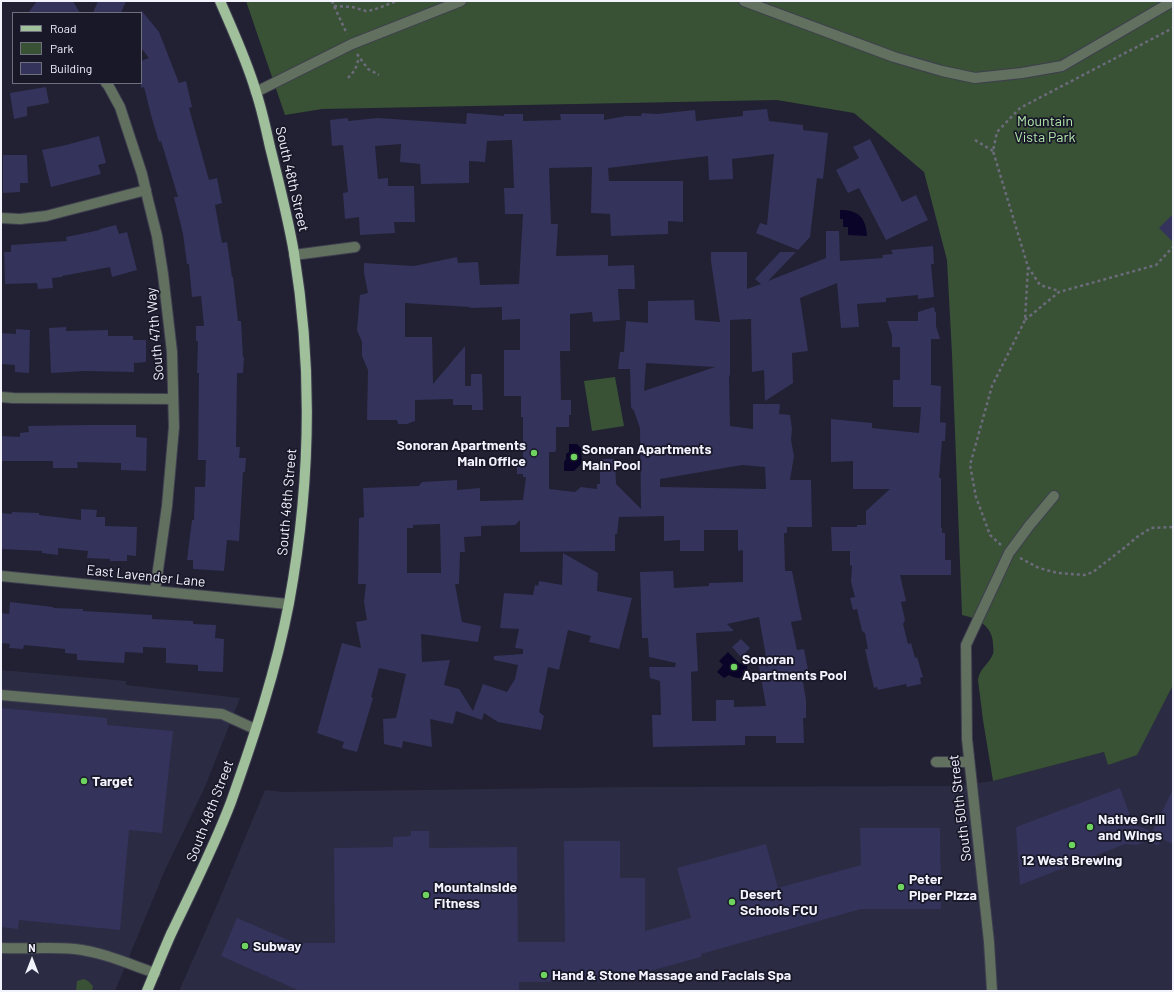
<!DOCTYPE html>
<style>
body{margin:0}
#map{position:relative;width:1174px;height:992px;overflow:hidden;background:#212133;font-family:Barlow,sans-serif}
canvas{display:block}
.frame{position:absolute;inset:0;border:2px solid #f2f3fd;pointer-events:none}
.legend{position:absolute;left:12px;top:12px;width:130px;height:72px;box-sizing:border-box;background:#181829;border:1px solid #6f707e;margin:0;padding:5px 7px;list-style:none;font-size:12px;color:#f2f3fd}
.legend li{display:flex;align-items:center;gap:8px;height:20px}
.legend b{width:20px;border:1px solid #6f707e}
.north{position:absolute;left:12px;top:940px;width:40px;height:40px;-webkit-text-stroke:3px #181829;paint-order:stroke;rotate:0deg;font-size:11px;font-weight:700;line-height:16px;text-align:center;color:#f2f3fd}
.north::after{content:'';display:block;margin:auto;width:14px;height:18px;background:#f2f3fd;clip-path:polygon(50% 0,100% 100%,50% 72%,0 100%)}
</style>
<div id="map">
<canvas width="1174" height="992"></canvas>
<div class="frame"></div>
<ul class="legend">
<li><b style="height:5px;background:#a0bf9b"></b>Road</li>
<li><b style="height:11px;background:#395235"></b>Park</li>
<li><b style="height:11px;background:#34335b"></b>Building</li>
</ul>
<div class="north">N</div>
</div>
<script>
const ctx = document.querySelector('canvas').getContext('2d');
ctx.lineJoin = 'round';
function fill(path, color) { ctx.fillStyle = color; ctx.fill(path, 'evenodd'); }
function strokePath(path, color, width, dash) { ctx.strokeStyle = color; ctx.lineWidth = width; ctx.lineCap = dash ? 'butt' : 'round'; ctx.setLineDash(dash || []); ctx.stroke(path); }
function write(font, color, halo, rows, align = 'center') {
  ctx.font = font + ' Barlow,sans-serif'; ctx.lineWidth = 3.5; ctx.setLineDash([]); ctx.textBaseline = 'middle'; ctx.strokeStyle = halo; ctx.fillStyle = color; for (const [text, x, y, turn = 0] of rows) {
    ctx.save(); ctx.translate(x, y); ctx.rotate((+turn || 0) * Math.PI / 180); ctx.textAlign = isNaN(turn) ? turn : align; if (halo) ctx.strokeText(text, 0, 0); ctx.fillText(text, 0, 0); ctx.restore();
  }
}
const built = new Path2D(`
 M1,670L126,681V685L240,698L205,787L165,870L115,991H1Z
 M1173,685V991H179L217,905L265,790L284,792L629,787L950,786L971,784L993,781L1104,752L1108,765L1156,717Z`);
const green = new Path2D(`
 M246,1H1173V685L1137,755L1108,765L1104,752L993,781L983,720L978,680C979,669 989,664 993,654C994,651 993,647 993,644C993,627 978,618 962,615L952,354L947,260L924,172L854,113L777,100L322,109L285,115Z
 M615,377L624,426L592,431L584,381Z
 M84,979L88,981L93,986L92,991H76L77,981Z`);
const water = new Path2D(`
 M840,210C858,210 866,217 867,236L848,235V227H843V219H840Z
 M569,444H577L581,448L582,463L574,471H564V462L566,459V454L569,452Z
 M728,652L740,664L745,660L747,663C748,676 741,682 729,675L724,678L717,672L723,665L719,661Z`);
const building = new Path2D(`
 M37,1H73L80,13H28Z
 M98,1H126L121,13H93Z
 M141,10L159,32L179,83L186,81L192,107L189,108L209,180L217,178L222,203L215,205L222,243L227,242L232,277H233L238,321H241L243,357H244L243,373H237L236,447H240L239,458H246L245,472H243L239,541L227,540L224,571L193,569V560H187L192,520H194L195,487H205L206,460H198L199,373H197L198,341H196V326H204L201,296L192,297L189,264H187L183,234L174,197H178L161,141L159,142L151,115L144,87L141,88V61L149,58L141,48Z
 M46,87L49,103L27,107V116L14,119L10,93Z
 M767,109L769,121L803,125V130L828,133L823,179L817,178L810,237L798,250L756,233L760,223L767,225L774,154L732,159L733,179L709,180L708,156L608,168L609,181H683V222L668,221V234L611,236L610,214L591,213L592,167L549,168L551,224H558L556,256L608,255V266L634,265L635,289H618L620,320L593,322L592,312L570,314V351H560L561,400H571V415H569V427H556V450L555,452H549V489L575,492L581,487L597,489V484H600V459H615L616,484L641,509L640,428L634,411L631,407L630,369H618L620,352H624L626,321L648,323V301L694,300L695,320L720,322L711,261V252H747V289L761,284L755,279L780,252H796L768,281L826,258V231H839L840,261L883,258L882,255L893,254L891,250L933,246L934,264H931L934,297L918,299V295L886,298V302L857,304L859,327L841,328L837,283L800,298L808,351L792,353L793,383L765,401L764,370L752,372L751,319L730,320V375L729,376L730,426L753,429V404H780L779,414L790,415L792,429L791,440L794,456L790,480H811L812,527H787V533H784L785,571H792L802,620L791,622L797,650L804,649L809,675L802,676L806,700V718H803L804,743H776V736H745V745L653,747L652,715H661L660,681L650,678L649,667H675L676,663L649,657L648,638H642L640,572L673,571L674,588L709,586V583L743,582V550L738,551V530H704V551H680V540L664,541V516L619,517L617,534H615V551L520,552V520L515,525L481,526V536L464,537L465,552H460L459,584H455L462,622L481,626L478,642L421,634L422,662L450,660L444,685L459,689L473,711L483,684L507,692L515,679L518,665L494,660V656L523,654V649L515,648L519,629L500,628L504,593L533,595L535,585L538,586L539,581L562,585L563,553L598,573L597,591L632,598L619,649L589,642L591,636L568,630L559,670L548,667L539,712L544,716L541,730L498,722L484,713L482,720L456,711L453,724L430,719L432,747L403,741L402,748L384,744L383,719L396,718L406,674L379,668L371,697L373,698L357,752L342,748L344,742L317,733L342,643L361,648L356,622L367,620L364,602L366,584H358L359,518L364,517L363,488L419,486L422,482L457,480V490L480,488V501L523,500L526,477H523V474H517V462H523V417H521V396H504V350H520V319L502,320V307L470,308V307L405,303V337H432L433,384L465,346V386H471V374H482L483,410H472V405H453V399L415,400V421L407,424H398L397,420H367L368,370L362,356V342L357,330L360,295L368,293L364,273V263L414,266L457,257L458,263L478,262L480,285L519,284L523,214H505L504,188H514L512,140L487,141L485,162L469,161V183L421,184L420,164L400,162L401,144L375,146L378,179L388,178V186H414L415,222H394L395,233L360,235L359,217L345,219L343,193L348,192L343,145L332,146L330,120L348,118V121L378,118L466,124L467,113L504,116V114H523V121L561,120L560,114H604V120L626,116H641L642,113L657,114L695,110L696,121L743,116V111ZM646,363L715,367L644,391ZM742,465L765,467L766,489L660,487V479ZM440,524L441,573H407V528H413V525ZM759,617L768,668L757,655L766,706L734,707V700H716V721H692L691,672L698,671L696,633L734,631L727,624Z
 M99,136L106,163L98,165L101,174L51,187L42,150L66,145Z
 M870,139L902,202L916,195L928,220L886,240L859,188L848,193L836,170L859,158L853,147Z
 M3,155H27L28,183H20V192L3,193Z
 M1173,214V242L1159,228Z
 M116,225L119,234L127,232L137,270L112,277L110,267L62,276V277L52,278L53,288L38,289L37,283L5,284L4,252H11V245L67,241L66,237L100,230V229Z
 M934,307L935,312H936V326L940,339H931V385L941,386L940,422L946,423L945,441H942L939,478H941V528H942V533H945V560H951V575H900L906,601L901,602L905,620L903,624L908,644L911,643L915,658L917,657L923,677L920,678L921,684L907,687L906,684L878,690L877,687L874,688L865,649H868L865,633L862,631L857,609L853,610L850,598L855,597L851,582L852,566L850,565V551H832L831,527H857V525H866V511L890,489H853V461L831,462V419L872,423V428L919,433L921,407H893V380H900V347H892V335L887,321H918V312Z
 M66,327V331L108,330V336H133V340H146V362L134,363V372L84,371L51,373L49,328Z
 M16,329L30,330L29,373L15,372V365L1,364V333L16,334Z
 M86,425H136V437L147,438L146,471L121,470V463L77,462L78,468H53V461H1V436L20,437V433L29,432L28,426Z
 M81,509L97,510L96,517H105V526L137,527L136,556L127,555V561H110V559L87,558L88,551L58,548V555L42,553V551L1,549V513L12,514V512L39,513V515L81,520Z
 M10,602L53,607V608L83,609V611L152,615V619L193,621V624L216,625L215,638L224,639L223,672L198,671V665L166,663V648L143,647V653L125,652L124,663L77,660V654L65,653V649L24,645L23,649L9,648L10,644L1,643V613L9,614Z
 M741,639L750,648L741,657L732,647Z
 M1,708L107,718V725L173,731L162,833L129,830L120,930L19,920L18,929L1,927Z
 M1120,788L1133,824L1152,832L1173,789V844L1162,839L1158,846L1148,841L1136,845L1125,844L1020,885L1016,827Z
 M860,828H940L941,909H861L701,954V957L646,972V978H636V981L519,982V991H300L221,956L237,918L295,943H335L334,848L393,847V837L411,836V831H429V848L517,847L518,942H565L564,841H620V878H645V931L691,918L677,868L766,844L778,888L861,865Z`);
const path = new Path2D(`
 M332,1L334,6L347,34
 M334,6L352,7L366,11L373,10L397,1
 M357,54L368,69L379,75
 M348,78L355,70L359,58
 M975,140L993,151
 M1028,267L1040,285L1059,291
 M1025,320L1059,292L1156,265L1173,247
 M1001,545L990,535L976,497L970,465L992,386L1025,320L1028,267L993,151L997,132L1020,108L1173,28
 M1020,558L1039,568L1058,573L1085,575L1093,572L1124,548L1137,537L1151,528L1173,527`);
const minor = new Path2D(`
 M744,1L894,57L942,71L975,78L1022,73L1062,66L1173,1
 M106,83L108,85L120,107L142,174L148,200L157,236L163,274L172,352L174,427L167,506L155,591
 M256,92L352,44L461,1
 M1,218L20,219L46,216L146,190
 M294,255L355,247
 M1,397L13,398L173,399
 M1,576L288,604
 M1,695L222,714L255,729
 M936,762H969
 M1,948C26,949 50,947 75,949C102,952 129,964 155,973
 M992,991L989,942L967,739L966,645L1009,553L1029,526L1054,496`);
const major = new Path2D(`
 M147,991C155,972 163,952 171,934C192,890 214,847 231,802C254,737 276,671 289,603C310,489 313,369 294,253C288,218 279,183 270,147C266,129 262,110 256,92C247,61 233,31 220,1`);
const markers = [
 [534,453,4,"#6fd360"],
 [574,457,4,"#6fd360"],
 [734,667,4,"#6fd360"],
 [84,781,4,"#6fd360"],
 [1090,827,4,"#6fd360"],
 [1072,845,4,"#6fd360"],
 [901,887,4,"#6fd360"],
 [426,895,4,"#6fd360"],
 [732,902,4,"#6fd360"],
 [245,946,4,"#6fd360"],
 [544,975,4,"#6fd360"]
];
const parkNames = [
 ["Mountain",1045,121],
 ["Vista Park",1045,137]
];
const streetNames = [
 ["South 48th Street",292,179,77],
 ["South 47th Way",155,334,-95],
 ["South 48th Street",287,502,-85],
 ["East Lavender Lane",146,576,6],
 ["South 50th Street",960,808,-97],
 ["South 48th Street",210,811,-69]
];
const poiNames = [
 ["Sonoran Apartments",526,445,"right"],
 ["Main Office",526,461,"right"],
 ["Sonoran Apartments",582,449],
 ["Main Pool",582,465],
 ["Sonoran",742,659],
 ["Apartments Pool",742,675],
 ["Target",92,781],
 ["Native Grill",1098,819],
 ["and Wings",1098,835],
 ["12 West Brewing",1072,860,"center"],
 ["Peter",909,879],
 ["Piper Pizza",909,895],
 ["Mountainside",434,887],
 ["Fitness",434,903],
 ["Desert",740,894],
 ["Schools FCU",740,910],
 ["Subway",253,946],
 ["Hand & Stone Massage and Facials Spa",552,975]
];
fill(built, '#2b2b43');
fill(green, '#395235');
fill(water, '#0a0428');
fill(building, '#34335b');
strokePath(minor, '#3e3e4f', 12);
strokePath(major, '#3e3e4f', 12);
strokePath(path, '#6b6b7b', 2.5, [3, 3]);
strokePath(minor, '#62705f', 10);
strokePath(major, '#a0bf9b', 10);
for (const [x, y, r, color] of markers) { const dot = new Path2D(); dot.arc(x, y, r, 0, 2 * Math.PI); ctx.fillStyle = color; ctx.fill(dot); strokePath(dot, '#181829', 1.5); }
write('14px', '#b3e9ab', '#181829', parkNames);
write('14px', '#f2f3fd', '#181829', streetNames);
write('bold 14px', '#f2f3fd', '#181829', poiNames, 'left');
</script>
